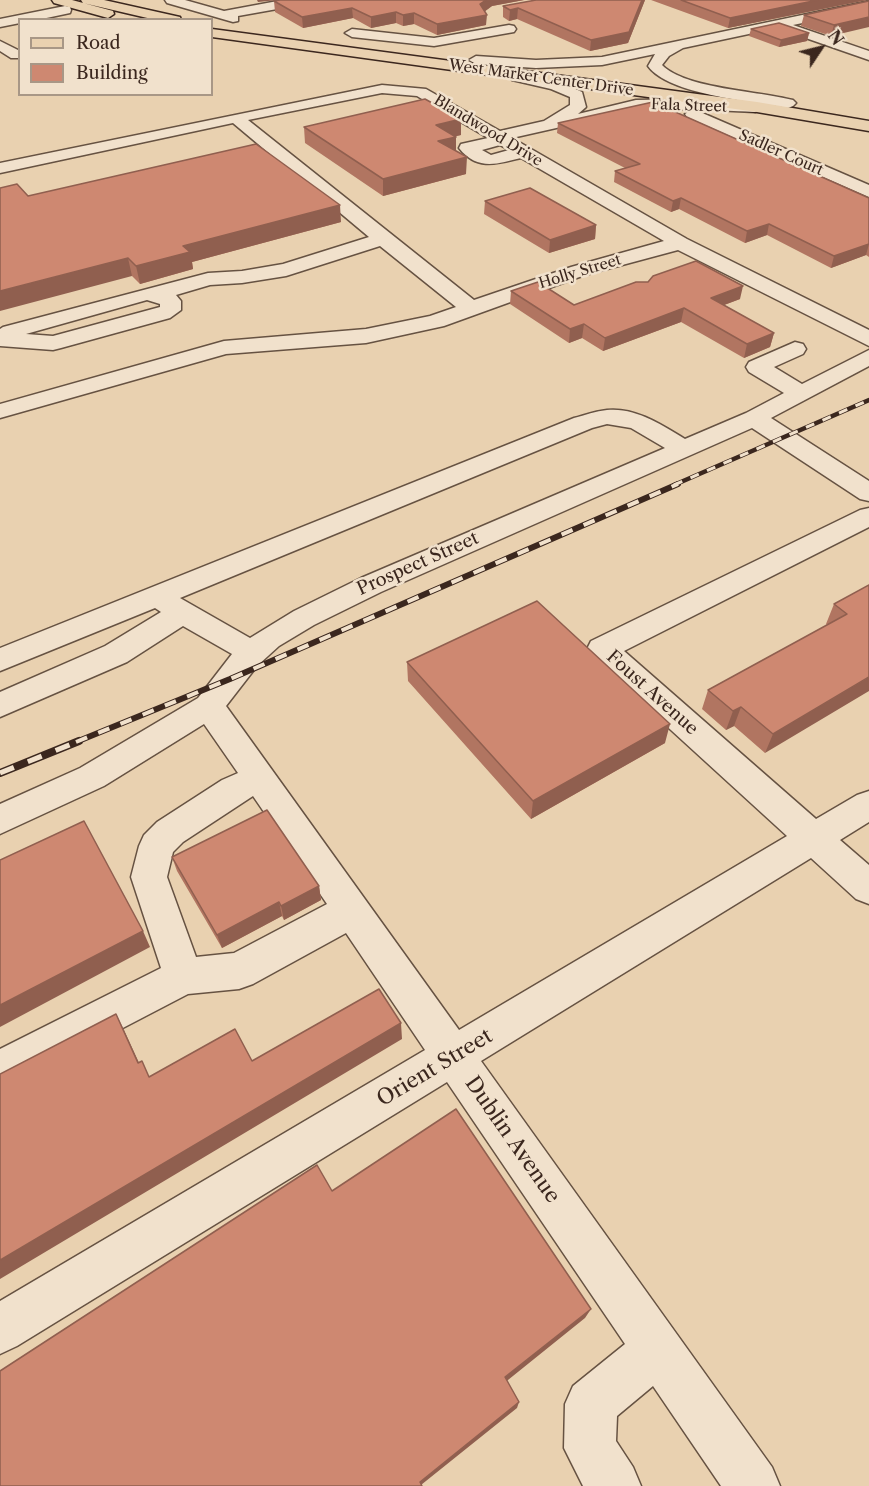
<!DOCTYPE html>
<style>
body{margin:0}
#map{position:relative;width:869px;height:1486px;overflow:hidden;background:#e9d1b0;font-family:"Libre Caslon Text",serif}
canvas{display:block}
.legend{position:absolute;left:18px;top:18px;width:195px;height:78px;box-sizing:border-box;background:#f1e1cc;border:2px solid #a89786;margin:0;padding:8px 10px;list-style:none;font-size:18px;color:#3b271e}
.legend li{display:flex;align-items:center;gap:12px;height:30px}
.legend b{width:30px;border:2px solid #a89786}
.north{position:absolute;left:791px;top:18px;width:60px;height:60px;-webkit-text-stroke:4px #f1e1cc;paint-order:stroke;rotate:55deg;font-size:16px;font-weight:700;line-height:24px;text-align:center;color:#3b271e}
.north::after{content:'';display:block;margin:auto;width:21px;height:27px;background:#3b271e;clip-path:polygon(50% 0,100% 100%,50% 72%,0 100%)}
</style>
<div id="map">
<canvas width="869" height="1486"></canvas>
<ul class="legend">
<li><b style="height:8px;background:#e9d1b0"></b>Road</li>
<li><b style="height:16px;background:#ce8871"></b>Building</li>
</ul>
<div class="north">N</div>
</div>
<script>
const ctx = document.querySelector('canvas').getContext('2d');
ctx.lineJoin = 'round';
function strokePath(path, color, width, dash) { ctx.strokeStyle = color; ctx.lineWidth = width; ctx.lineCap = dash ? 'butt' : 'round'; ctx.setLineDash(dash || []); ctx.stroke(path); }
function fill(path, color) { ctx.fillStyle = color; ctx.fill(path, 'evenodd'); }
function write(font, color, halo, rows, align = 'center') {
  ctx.font = font + ' "Libre Caslon Text",serif'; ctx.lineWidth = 5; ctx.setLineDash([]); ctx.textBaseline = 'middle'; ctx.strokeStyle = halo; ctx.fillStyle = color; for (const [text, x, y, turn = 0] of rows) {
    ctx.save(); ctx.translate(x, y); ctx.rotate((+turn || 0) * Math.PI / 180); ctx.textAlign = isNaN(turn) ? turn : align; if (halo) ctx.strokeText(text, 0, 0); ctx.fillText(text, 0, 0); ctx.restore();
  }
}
const minor = new Path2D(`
 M165,0H185L224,11L283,0H299L300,2L294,6L238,16V21L233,22L167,3Z
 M869,1V9L793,25L869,51V60L777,28L683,48L669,56L662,65C686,89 759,91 793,100L796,103L793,106L788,108C752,101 669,95 648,66L655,54L602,65L536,68L476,64L469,60L476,56L536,60L602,57Z
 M65,6L70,7L71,10L70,13L37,20H20V23L0,27V19Z
 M509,25L514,26L516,29L514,32L434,46L352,37L345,33L352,29L434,38Z
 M0,41L20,51V58H11L0,51Z
 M517,73L560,82L582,92L586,107L578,114L636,100L691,99L760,104L763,107L760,110L755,112L691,109L636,110L512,138L687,239L869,330V346L678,250L585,275L444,326L366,343L226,354L0,418V404L224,341L366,329L430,316L456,307L380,246L286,276L242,283L210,285L176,295L181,301V310L170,318L61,348L53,350L0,346V329L3,327L208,273L242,271L283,264L369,237L233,123L0,173V163L382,85L426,89L500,131L544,121L570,105V97L551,89L512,80L510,77ZM382,93L417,96L488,138L461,144L459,148C477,171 497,164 521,158L664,241L571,267L474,300L248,120ZM500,145L509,150L491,155L482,150ZM147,300L160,304V307L53,336L26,334Z
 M693,109L869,185V197L687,117L685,114Z
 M795,342L803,344L806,349L803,354L774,367L802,384L869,350V366L771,418L869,481V501L860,499L752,428L381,592L314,625L279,646L257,666L226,706L459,1030L787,836L591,657L587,649L591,641L860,510L869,508V527L624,651L816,819L857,795L869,791V822L840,840L869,865V904L856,899L811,858L481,1061L772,1467L780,1486H721L653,1386L617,1416L616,1441L633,1467L641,1486H583L564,1448L565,1404L573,1386L625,1344L447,1082L17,1346L0,1354V1301L425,1050L346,933L253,984L239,989L188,994L0,1092V1049L161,968L131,877L139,846L144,835L157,822L222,780L238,773L204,724L104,786L0,834V804L80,768L198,698L232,654L183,626L127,662L0,717V692L105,646L161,612L155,608L0,671V648L574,418C585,415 596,411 607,410C635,407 662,425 685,439L746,413L784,393L749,372L746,367L749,362ZM607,424L631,428L665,448L361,578L294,611L250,638L180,598L592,428ZM253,796L327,904L234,953L196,957L167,877L173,852L183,842Z`);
const major = new Path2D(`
 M52,0H72L113,11L114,14L108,18L54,3Z
 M81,0H104L180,17L181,20H156L83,3Z
 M212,29L757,102L869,121V131L757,112L212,37Z`);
const railFar2 = new Path2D(`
 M674,485L869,400`);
const railFar1 = new Path2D(`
 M76,742L230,679L678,484`);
const rail = new Path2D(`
 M0,773L79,741`);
const wall = new Path2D(`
 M280,0H524L492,6L485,11L486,25L437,35L414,24L403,26L396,23L371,28L353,18L303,28L275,12L274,1Z
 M536,0H645L628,43L590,51L517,19L509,21L503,17V6Z
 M651,0H867L728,28Z
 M869,1L831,36L801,26L804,15Z
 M751,29L809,33L807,41L779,47L749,36Z
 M558,123L869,198V257L866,255L831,268L767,235L745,243L679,209L671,212L614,182L615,171L625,168L557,133Z
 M304,127L461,135L455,136L456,151L466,174L383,196L305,143Z
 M28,196L341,222L192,262L193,269L140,284L132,276Z
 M485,201L596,225L595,239L549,253L484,214Z
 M511,291L574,305L740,299L724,305L774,333L770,347L744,358L681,322L603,351L582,338L569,343L510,304Z
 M869,585L765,753L734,726L726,730L702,709L708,690L827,625L826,624L834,604Z
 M407,662L665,743L531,819L408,681Z
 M172,857L319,886L321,900L284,920L282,916L222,948L177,871Z`);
const shadedWall = new Path2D(`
 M257,0H278L258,2Z
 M486,0H524L492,6L480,15V4Z
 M642,0H645L628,43L590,51L591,40Z
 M818,0H867L728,28L730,18Z
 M352,8L353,18L303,28L302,17Z
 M518,8L517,19L509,21L510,10Z
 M396,12V23L371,28V17Z
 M414,13V24L403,26V15Z
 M487,15L486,25L437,35V24Z
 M869,17V27L831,36L834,25Z
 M809,33L807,41L779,47L781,40Z
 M461,119V135L436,141V125Z
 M456,137V153L438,141Z
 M467,157L466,174L383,196V179Z
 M681,198L679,209L671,212L673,201Z
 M340,205L341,222L192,262L193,269L140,284L136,266L183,246Z
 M769,224L767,235L745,243L747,231Z
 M596,225L595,239L549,253L550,240Z
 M869,244L866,255L831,268L834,256Z
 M128,258L132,276L0,311V291Z
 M743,286L740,299L708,311L711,298Z
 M684,308L681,322L603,351L605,338Z
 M584,324L582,338L569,343L570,329Z
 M774,333L770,347L744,358L747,344Z
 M869,677V691L765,753L773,734Z
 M741,707L734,726L726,730L733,711Z
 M670,724L665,743L531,819L533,801Z
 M319,886L321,900L284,920L281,906Z
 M279,902L282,916L222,948L217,935Z
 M143,931L150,947L0,1027V1005Z
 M116,1014L124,1030L146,1078L138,1063Z
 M401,1023L402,1039L0,1279V1260Z
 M591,1309L585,1318L503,1384L505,1377Z
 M519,1402L517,1408L421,1485L420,1482Z`);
const building = new Path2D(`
 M280,0H486L480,4L487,15L437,24L414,13L403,15L396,12L371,17L352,8L302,17L274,1Z
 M536,0H642L629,32L591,40L518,8L510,10L503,6Z
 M681,0H818L730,18Z
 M869,1V17L834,25L804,15Z
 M779,23L809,33L781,40L751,29Z
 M425,99L461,119L436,125L456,137L438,141L467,157L383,179L304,127Z
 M653,102L869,198V244L834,256L769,224L747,231L681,198L673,201L615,171L640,164L558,123Z
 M256,144L340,205L183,246L190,252L136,266L128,258L0,291V188L17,184L28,196Z
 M530,188L596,225L550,240L485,201Z
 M696,261L743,286L711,298L774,333L747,344L684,308L605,338L584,324L570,329L511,291L538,282L574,305L636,282H648L653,276Z
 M869,585V677L773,734L741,707L733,711L708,690L847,614L834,604Z
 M537,601L670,724L533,801L407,662Z
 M267,810L319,886L281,906L279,902L217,935L172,857Z
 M84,821L143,931L0,1005V860Z
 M379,989L401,1023L0,1260V1074L116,1014L138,1063L142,1061L149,1077L235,1029L252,1061Z
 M456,1109L591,1309L505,1377L519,1402L420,1482L422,1486H0V1371L317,1165L332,1191Z`);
const farStreetnames = [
 ["West Market Center Drive",541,78,8],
 ["Fala Street",689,106,2],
 ["Blandwood Drive",488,131,31],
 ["Sadler Court",781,153,24],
 ["Holly Street",580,272,-17]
];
const streetNames = [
 ["Prospect Street",418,564,-24],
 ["Foust Avenue",652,693,42]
];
const nearStreetnames = [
 ["Orient Street",435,1068,-31],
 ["Dublin Avenue",512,1140,55]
];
strokePath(minor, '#665242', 3);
strokePath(major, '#3b271e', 3);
fill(minor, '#f1e1cc');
fill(major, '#e9d1b0');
strokePath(railFar2, '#3b271e', 4.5);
strokePath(railFar1, '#3b271e', 6);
strokePath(rail, '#3b271e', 8);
strokePath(railFar2, '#f1e1cc', 3, [9]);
strokePath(railFar1, '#f1e1cc', 4, [12]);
strokePath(rail, '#f1e1cc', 5, [15]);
fill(wall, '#b17561');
fill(shadedWall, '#905f4f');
fill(building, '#ce8871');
strokePath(building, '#905f4f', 1.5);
write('15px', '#3b271e', '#f1e1cc', farStreetnames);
write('18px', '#3b271e', '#f1e1cc', streetNames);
write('21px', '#3b271e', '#f1e1cc', nearStreetnames);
</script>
